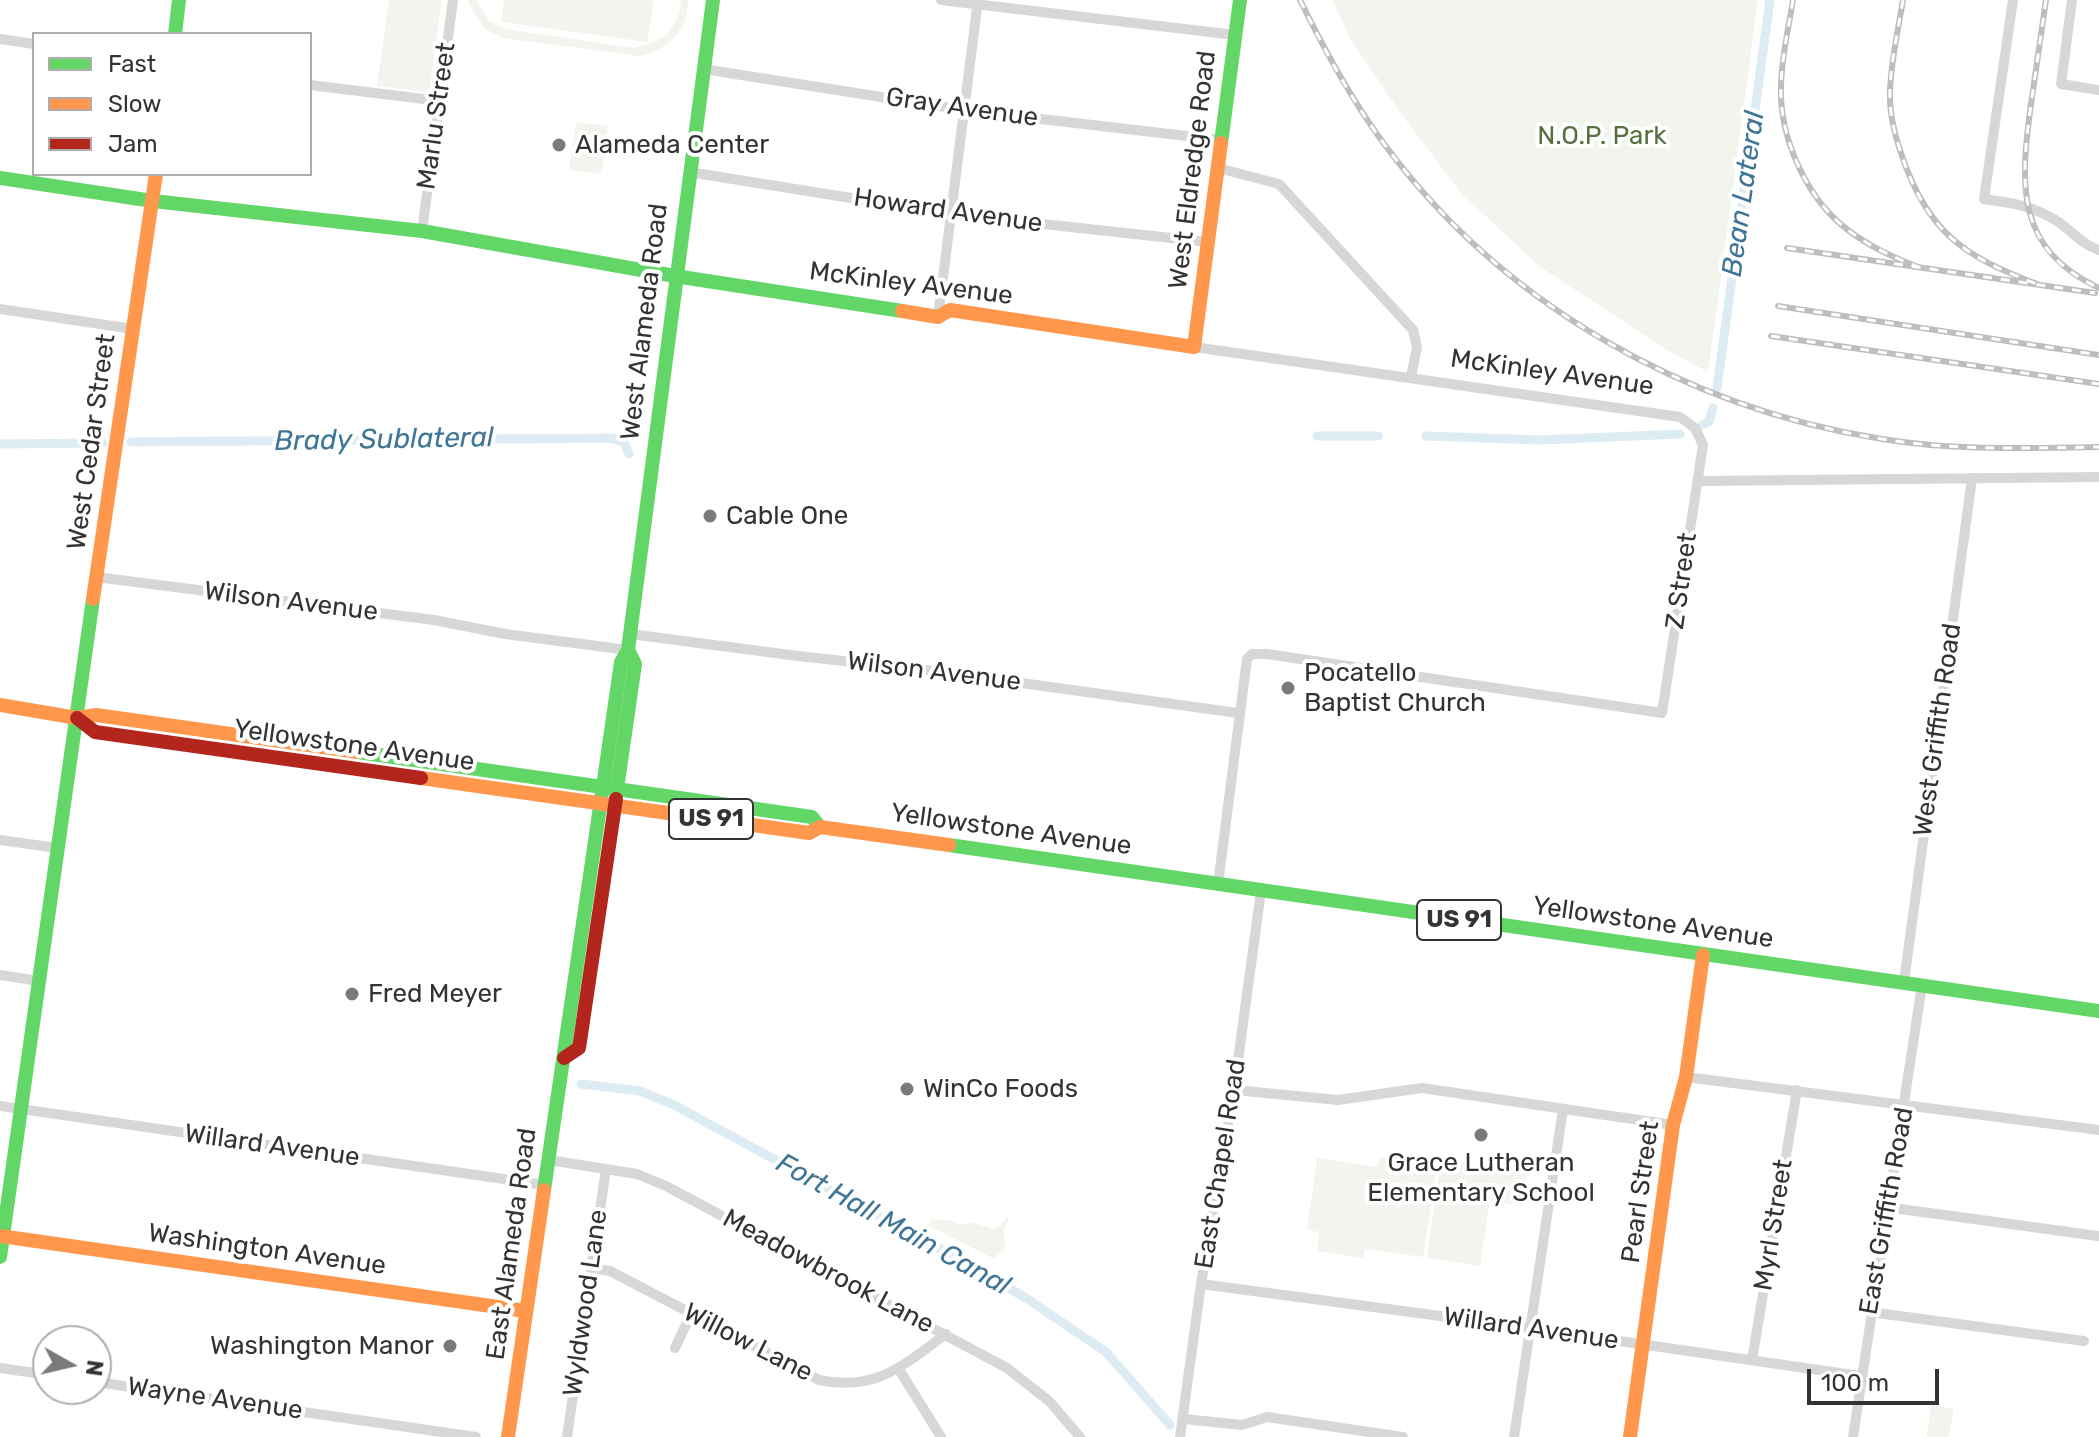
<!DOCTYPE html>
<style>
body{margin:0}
#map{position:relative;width:2099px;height:1437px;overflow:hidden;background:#fff;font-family:Rubik,sans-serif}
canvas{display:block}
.legend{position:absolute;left:32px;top:32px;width:280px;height:144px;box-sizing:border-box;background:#fff;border:2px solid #adadad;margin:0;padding:10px 14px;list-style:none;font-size:24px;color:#333}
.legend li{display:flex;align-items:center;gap:16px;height:40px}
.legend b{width:40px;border:2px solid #adadad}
.north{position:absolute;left:32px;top:1325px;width:80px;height:80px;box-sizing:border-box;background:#fff;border:2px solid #adadad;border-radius:50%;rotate:98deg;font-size:22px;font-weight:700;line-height:32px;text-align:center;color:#333}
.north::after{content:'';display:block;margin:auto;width:28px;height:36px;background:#7a7a7a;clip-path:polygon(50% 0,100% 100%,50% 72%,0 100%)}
.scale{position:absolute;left:1807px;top:1369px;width:132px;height:36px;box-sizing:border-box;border:4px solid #333;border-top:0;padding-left:10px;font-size:24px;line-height:28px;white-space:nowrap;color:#333;-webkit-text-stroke:6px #fff;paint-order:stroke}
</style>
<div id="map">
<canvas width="2099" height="1437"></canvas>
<ul class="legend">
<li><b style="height:10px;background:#63d668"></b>Fast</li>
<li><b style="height:10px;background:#ff974d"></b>Slow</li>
<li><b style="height:10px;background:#b3261e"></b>Jam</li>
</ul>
<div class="north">N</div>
<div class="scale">100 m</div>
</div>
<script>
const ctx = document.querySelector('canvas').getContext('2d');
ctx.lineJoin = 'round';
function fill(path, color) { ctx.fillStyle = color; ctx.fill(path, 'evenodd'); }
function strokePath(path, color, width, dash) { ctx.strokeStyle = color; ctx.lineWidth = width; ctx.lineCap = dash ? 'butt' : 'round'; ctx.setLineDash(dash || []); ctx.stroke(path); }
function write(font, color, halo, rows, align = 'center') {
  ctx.font = font + ' Rubik,sans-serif'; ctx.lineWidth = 8; ctx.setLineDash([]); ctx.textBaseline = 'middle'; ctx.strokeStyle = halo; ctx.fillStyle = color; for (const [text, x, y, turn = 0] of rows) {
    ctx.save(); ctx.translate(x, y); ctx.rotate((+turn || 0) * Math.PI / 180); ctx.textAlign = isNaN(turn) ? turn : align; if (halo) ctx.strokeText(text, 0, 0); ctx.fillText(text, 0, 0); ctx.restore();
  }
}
const green = new Path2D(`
 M389,0H442L429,92L377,86Z
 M467,0H477L489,21L505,29L634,48C660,43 680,29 681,0H688C689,31 668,50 639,56L502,38L484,28Z
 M504,0H654L647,42L501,22Z
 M1332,0H1758L1708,372L1667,350L1539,266L1461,193L1402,115L1351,40Z
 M576,122L608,126L601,174L569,170Z
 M1380,1157L1437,1165L1423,1257L1364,1249L1363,1258L1317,1251L1319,1232L1307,1230L1317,1158L1378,1167Z
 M1441,1159L1528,1171L1522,1205L1490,1201L1480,1266L1427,1258Z
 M1007,1217H1009L1004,1229L1005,1248L994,1259L928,1225L931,1220H948L960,1225L971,1222L994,1229L1001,1225Z
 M1931,1405L1954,1409L1949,1437H1927Z`);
const canal = new Path2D(`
 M1717,388L1770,0
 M1702,425L1709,422L1713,408
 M1317,436H1378
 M1426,436L1540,440L1680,434
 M131,442L612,438L624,442L629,454
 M0,444L103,443
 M581,1084L640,1091L674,1105L959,1259L1026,1298L1106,1352L1170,1425`);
const street = new Path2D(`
 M941,0L1235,35
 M2013,0L1984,199C2013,203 2031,205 2057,221C2072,231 2081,244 2099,250
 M2072,0L2061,84L2099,90
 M0,39L34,44
 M703,69L964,110L1221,140
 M310,85L440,101
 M1218,168L1279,184L1413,330L1417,347L1411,377
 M689,172L951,214L1208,242
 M422,231L453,0
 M0,309L133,329
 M938,317L978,0
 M1194,347L1680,417L1695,428L1703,445L1662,713L1267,654H1252L1247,659L1218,884
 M1699,481L2099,477
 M96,577L434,620L505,634L628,650
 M630,634L798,656L935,671L1238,713
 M0,840L57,848
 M0,975L39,981
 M1904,982L1972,478
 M1686,1077L2099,1130
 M1234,1090L1338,1100L1422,1088L1673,1125
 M0,1106L545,1185
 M549,1160L637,1174L666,1186L1007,1368L1049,1401L1080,1437
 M1886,1207L2098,1236
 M592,1268L610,1271L819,1380C876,1392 902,1366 946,1334
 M1201,1284L1530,1328L1860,1376
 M1870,1312L2084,1341
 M675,1348L691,1314
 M1752,1360L1797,1090
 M0,1368L48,1375
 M898,1368L941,1437
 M96,1382L476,1437
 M1184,1419L1242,1425L1267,1417L1403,1437
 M567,1437L606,1169
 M1180,1437L1201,1284L1234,1090L1261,891
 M1514,1437L1563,1109
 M1853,1437L1922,985`);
const fast = new Path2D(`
 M175,34L179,0
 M1221,143L1240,0
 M0,178L153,201L422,231L675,276L902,311
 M358,752L812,817L820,827
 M603,787L621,662L628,650L713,0
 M617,789L635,664L628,650
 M949,845L2099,1011
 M544,1190L602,793
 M0,1257L93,599`);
const slow = new Path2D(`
 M902,311L938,317L950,310L1194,347L1221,143
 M93,599L156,174
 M0,705L77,718L96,715L358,752
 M421,778L809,833L820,827L949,845
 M0,1236L526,1311
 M508,1437L544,1190
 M1630,1437L1673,1125L1686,1077L1703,955`);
const jam = new Path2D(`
 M77,718L95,732L421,778
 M564,1058L579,1048L616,799`);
const rail = new Path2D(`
 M1300,0C1324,49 1349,96 1382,141C1500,303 1685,408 1882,439C1954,451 2027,448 2099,447
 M1793,0C1788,31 1780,65 1781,97C1783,145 1809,201 1848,230C1870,247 1893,257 1918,267
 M1903,0C1898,30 1891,61 1890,91C1889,113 1895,136 1902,156C1928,233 1965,257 2037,284
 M2046,0C2041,35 2036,70 2031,104C2020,184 2015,249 2099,288
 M1787,248L2095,293
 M1778,306L2099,355
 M1771,336L2099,384`);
const markers = [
 [559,145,8,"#7a7a7a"],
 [710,516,8,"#7a7a7a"],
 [1288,688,8,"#7a7a7a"],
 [352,994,8,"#7a7a7a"],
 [907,1089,8,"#7a7a7a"],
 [1481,1135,8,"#7a7a7a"],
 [450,1346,8,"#7a7a7a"]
];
const shields = [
 [711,819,84],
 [1459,920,84]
];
const shieldNames = [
 ["US 91",711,819],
 ["US 91",1459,920]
];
const streetNames = [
 ["Gray Avenue",962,108,8],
 ["Marlu Street",437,116,-82],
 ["West Eldredge Road",1193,170,-83],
 ["Howard Avenue",948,211,8],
 ["McKinley Avenue",911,284,7],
 ["West Alameda Road",645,322,-83],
 ["McKinley Avenue",1552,373,8],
 ["West Cedar Street",92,442,-82],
 ["Z Street",1682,581,-82],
 ["Wilson Avenue",291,602,7],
 ["Wilson Avenue",934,672,7],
 ["West Griffith Road",1938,730,-82],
 ["Yellowstone Avenue",354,746,8],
 ["Yellowstone Avenue",1011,830,8],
 ["Yellowstone Avenue",1653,923,8],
 ["Willard Avenue",272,1146,8],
 ["East Chapel Road",1221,1164,-81],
 ["Pearl Street",1641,1192,-82],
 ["East Griffith Road",1887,1211,-80],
 ["Myrl Street",1774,1225,-81],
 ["East Alameda Road",512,1244,-82],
 ["Washington Avenue",267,1250,8],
 ["Meadowbrook Lane",828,1272,28],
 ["Wyldwood Lane",586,1303,-82],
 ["Willard Avenue",1531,1329,8],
 ["Willow Lane",748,1343,27],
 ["Wayne Avenue",215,1399,8]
];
const parkNames = [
 ["N.O.P. Park",1602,136]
];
const poiNames = [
 ["Alameda Center",575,145],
 ["Cable One",726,516],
 ["Pocatello",1304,673],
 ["Baptist Church",1304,703],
 ["Fred Meyer",368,994],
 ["WinCo Foods",923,1089],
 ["Grace Lutheran",1481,1163,"center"],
 ["Elementary School",1481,1193,"center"],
 ["Washington Manor",434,1346,"right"]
];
const waterNames = [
 ["Bean Lateral",1744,194,-82],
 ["Brady Sublateral",384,440,-1],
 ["Fort Hall Main Canal",893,1225,29]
];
fill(green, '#f1f5ed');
strokePath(canal, '#ddebf3', 9);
strokePath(street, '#d7d7d7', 10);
strokePath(fast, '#63d668', 14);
strokePath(slow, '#ff974d', 14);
strokePath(jam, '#b3261e', 14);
strokePath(rail, '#bebebe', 6);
strokePath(rail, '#fff', 3, [9]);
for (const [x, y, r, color] of markers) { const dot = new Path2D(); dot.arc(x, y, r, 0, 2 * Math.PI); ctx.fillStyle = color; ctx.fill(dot); strokePath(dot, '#fff', 3); }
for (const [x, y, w] of shields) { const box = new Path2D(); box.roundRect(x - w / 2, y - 20, w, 40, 6); ctx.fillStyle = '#fff'; ctx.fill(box); strokePath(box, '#333', 2); }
write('bold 24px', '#333', null, shieldNames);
write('26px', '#333', '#fff', streetNames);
write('26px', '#56703f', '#fff', parkNames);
write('26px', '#333', '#fff', poiNames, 'left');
write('italic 28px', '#3f7597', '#fff', waterNames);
</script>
